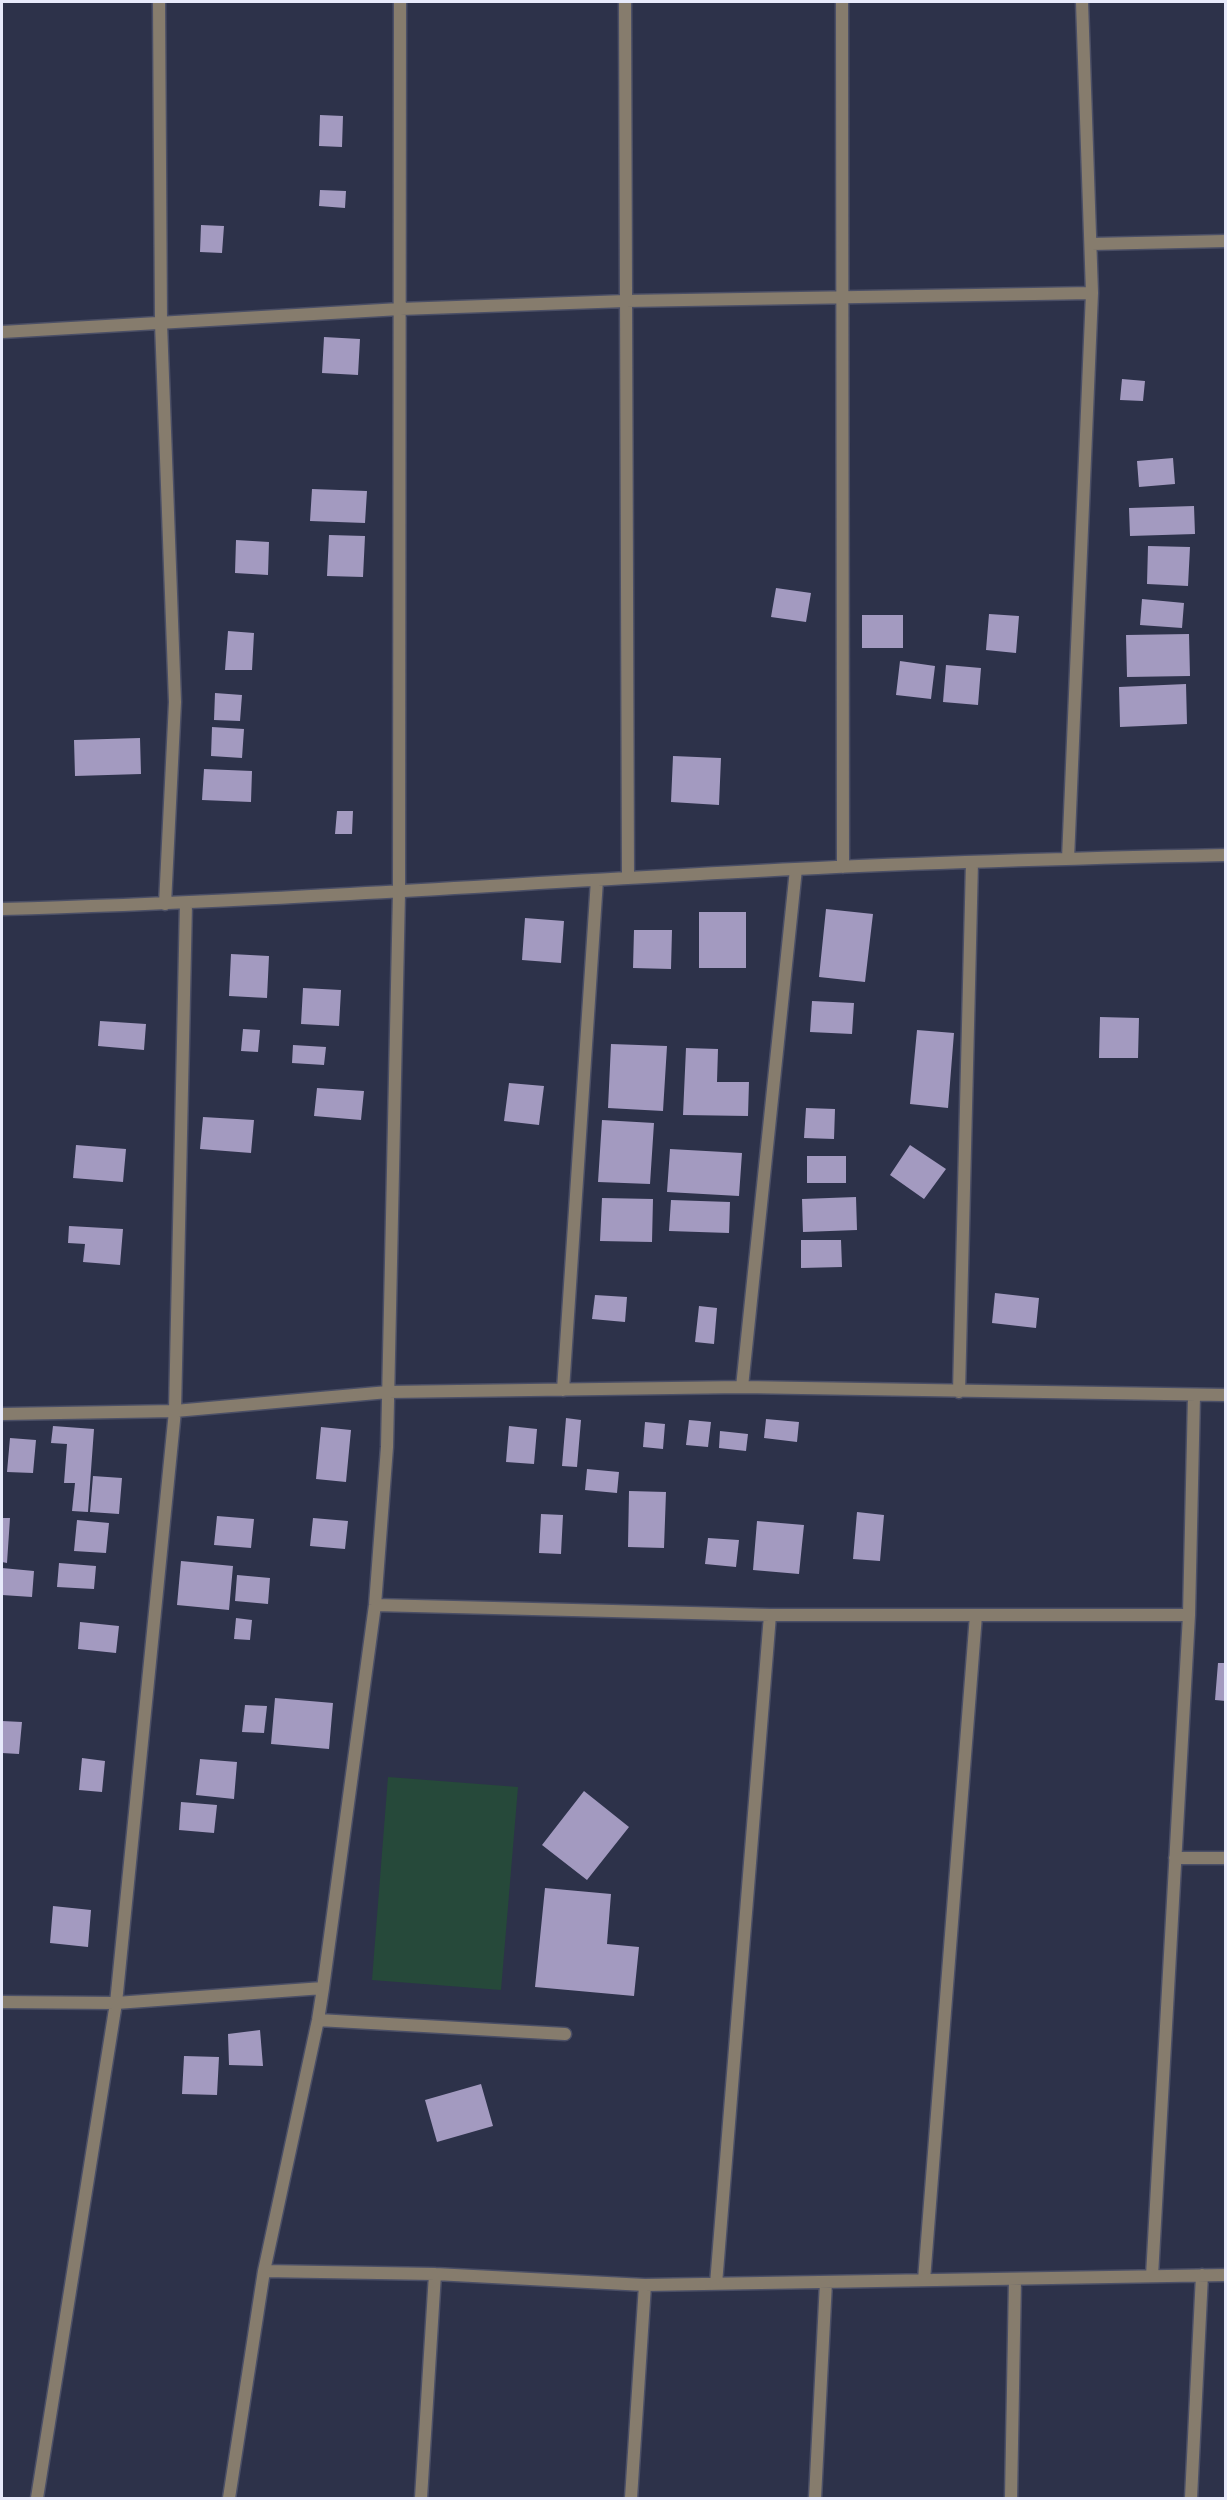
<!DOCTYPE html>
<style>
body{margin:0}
#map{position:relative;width:1227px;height:2500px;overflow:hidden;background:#2d324a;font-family:"Fira Sans Condensed",sans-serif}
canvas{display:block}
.frame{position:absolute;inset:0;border:3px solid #e7eafb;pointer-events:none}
</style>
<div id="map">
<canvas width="1227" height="2500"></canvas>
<div class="frame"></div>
</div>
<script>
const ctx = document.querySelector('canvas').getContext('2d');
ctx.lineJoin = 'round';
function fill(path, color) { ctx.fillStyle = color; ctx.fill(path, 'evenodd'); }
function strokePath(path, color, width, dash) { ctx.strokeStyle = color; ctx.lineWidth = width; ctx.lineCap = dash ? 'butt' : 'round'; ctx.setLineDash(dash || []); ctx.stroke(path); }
const green = new Path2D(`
 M388,1777L518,1787L501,1990L372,1980Z`);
const building = new Path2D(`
 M320,115L343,116L342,147L319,146Z
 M320,190L346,191L345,208L319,206Z
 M201,225L224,226L222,253L200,252Z
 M324,337L360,339L358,375L322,373Z
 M1122,379L1145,381L1143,401L1120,400Z
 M1173,458L1175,484L1139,487L1137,461Z
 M312,489L367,491L365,523L310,521Z
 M1194,506L1195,534L1130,536L1129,508Z
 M329,535L365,536L363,577L327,576Z
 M236,540L269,542L268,575L235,573Z
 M1148,546L1190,547L1188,586L1147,584Z
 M776,588L811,593L806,622L771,617Z
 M1142,599L1184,603L1182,628L1140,625Z
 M989,614L1019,616L1016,653L986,650Z
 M862,615H903V648H862Z
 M228,631L254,633L252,670H225Z
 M1189,634L1190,676L1127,677L1126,635Z
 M900,661L935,666L931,699L896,695Z
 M946,665L981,668L978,705L943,702Z
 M1186,684L1187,724L1120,727L1119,687Z
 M215,693L242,695L240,721L214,720Z
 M212,727L244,729L242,758L211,756Z
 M140,738L141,774L75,776L74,740Z
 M673,756L721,758L719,805L671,802Z
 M204,769L252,771L251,802L202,800Z
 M337,811H353L352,834H335Z
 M826,909L873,914L865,982L819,977Z
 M699,912H746V968H699Z
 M525,918L564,921L561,963L522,960Z
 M634,930H672L671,969L633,968Z
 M231,954L269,956L267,998L229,996Z
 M303,988L341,990L339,1026L301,1024Z
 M812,1001L854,1003L852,1034L810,1032Z
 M1100,1017L1139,1018L1138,1058H1099Z
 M100,1021L146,1024L144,1050L98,1046Z
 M243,1029L260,1030L258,1052L241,1051Z
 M917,1030L954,1033L948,1108L910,1104Z
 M611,1044L667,1046L663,1111L608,1108Z
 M293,1045L326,1047L324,1065L292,1063Z
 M686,1048L718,1049L717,1082H749L748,1116L683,1115Z
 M509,1083L544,1086L539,1125L504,1121Z
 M317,1088L364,1091L361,1120L314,1116Z
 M806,1108L835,1109L834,1139L804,1138Z
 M203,1117L254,1120L251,1153L200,1149Z
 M602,1120L654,1123L650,1184L598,1182Z
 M76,1145L126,1149L123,1182L73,1178Z
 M910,1145L946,1169L924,1199L890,1175Z
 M670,1149L742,1153L739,1196L667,1192Z
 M807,1156H846V1183H807Z
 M856,1197L857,1230L803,1232L802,1199Z
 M602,1198L653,1199L652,1242L600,1241Z
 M671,1200L730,1202L729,1233L669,1231Z
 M69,1226L123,1229L120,1265L83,1262L85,1244L68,1243Z
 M801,1240H841L842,1267L801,1268Z
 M995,1293L1039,1298L1036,1328L992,1323Z
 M595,1295L627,1297L625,1322L592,1319Z
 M699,1306L717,1308L714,1344L695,1342Z
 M566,1418L581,1420L577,1467L562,1466Z
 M766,1419L799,1422L797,1442L764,1438Z
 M689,1420L711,1422L708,1447L686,1445Z
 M645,1422L665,1424L663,1449L643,1447Z
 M53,1426L94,1429L88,1512L72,1511L75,1483H64L67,1444L51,1443Z
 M509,1426L537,1429L534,1464L506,1462Z
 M321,1427L351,1430L346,1482L316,1479Z
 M720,1431L748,1434L746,1451L719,1448Z
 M10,1438L36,1440L33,1473L7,1472Z
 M587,1469L619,1472L617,1493L585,1490Z
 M93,1476L122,1478L119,1514L90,1512Z
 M629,1491L666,1492L664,1548L628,1547Z
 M857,1512L884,1515L880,1561L853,1559Z
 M541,1514L563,1515L561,1554L539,1553Z
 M217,1516L254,1519L251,1548L214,1545Z
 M2,1518H10L7,1563L2,1562Z
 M313,1518L348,1521L345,1549L310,1546Z
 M77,1520L109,1523L106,1553L74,1551Z
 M757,1521L804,1525L799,1574L753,1570Z
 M708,1538L739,1540L736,1567L705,1564Z
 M181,1561L233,1566L229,1610L177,1605Z
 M59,1563L96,1566L94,1589L57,1587Z
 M2,1568L34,1571L32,1597L2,1595Z
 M237,1575L270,1578L268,1604L235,1601Z
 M236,1618L252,1620L250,1640L234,1639Z
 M80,1622L119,1626L116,1653L78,1649Z
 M1218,1663H1226V1701L1215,1700Z
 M275,1698L333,1703L329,1749L271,1744Z
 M245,1705L267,1706L264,1733L242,1732Z
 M2,1721L22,1722L19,1754L2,1753Z
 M82,1758L105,1761L102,1792L79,1790Z
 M200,1759L237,1762L234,1799L196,1795Z
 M584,1791L629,1827L587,1880L542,1845Z
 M181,1802L217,1805L214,1833L179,1830Z
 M545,1888L611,1894L607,1944L639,1947L634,1996L535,1987Z
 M53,1906L91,1910L88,1947L50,1943Z
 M260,2030L263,2066L229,2065L228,2034Z
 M184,2056L219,2057L217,2095L182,2094Z
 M481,2084L493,2126L437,2142L425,2100Z`);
const minor = new Path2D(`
 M159,2L161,323L175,702L165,904
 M625,2L628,878
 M842,2L843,867
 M1091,244L1226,241
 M2,332L400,309L626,301L1092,293
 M1068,859L1092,293L1082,2
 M2,909C266,902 530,882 795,869C938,862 1082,858 1226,855
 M742,1387L796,869
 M563,1390L597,880
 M959,1392L972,862
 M2,1414L175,1411L388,1392L742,1387L1226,1395
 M375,1605L770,1615H1189
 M1175,1858H1226
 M2,2002L116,2003L323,1988
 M318,2020L565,2034
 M264,2271L435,2274L645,2285L1226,2275
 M1152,2276L1189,1615L1194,1396
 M924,2280L976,1615
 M716,2284L770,1615
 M37,2498L116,2003L175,1411L186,903
 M229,2498L264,2271L318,2020L323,1988L375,1605L387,1447L399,893L400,2
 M421,2498L435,2274
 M631,2498L645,2285
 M815,2498L826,2282
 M1011,2498L1015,2279
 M1191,2498L1202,2275`);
fill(green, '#26493a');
fill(building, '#a39ac0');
strokePath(minor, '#4b4f66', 15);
strokePath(minor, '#867c6d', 12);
</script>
